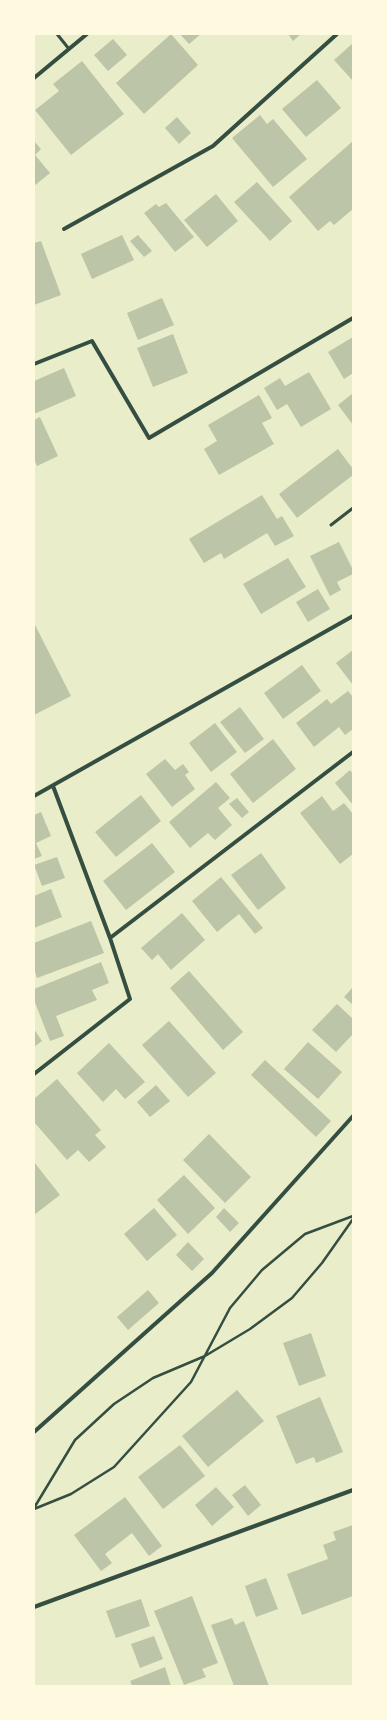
<!DOCTYPE html>
<style>
body{margin:0}
#map{position:relative;width:387px;height:1720px;overflow:hidden;background:#e9edc9;font-family:"PT Sans Narrow",sans-serif}
canvas{display:block}
.frame{position:absolute;inset:0;border:35px solid #fefae0;pointer-events:none}
</style>
<div id="map">
<canvas width="387" height="1720"></canvas>
<div class="frame"></div>
</div>
<script>
const ctx = document.querySelector('canvas').getContext('2d');
ctx.lineJoin = 'round';
function fill(path, color) { ctx.fillStyle = color; ctx.fill(path, 'evenodd'); }
function strokePath(path, color, width, dash) { ctx.strokeStyle = color; ctx.lineWidth = width; ctx.lineCap = dash ? 'butt' : 'round'; ctx.setLineDash(dash || []); ctx.stroke(path); }
const building = new Path2D(`
 M171,34L198,65L144,114L116,83Z
 M180,34H201L189,44Z
 M288,34H301L293,41Z
 M113,39L127,55L108,71L94,55Z
 M353,43V81L334,60Z
 M82,61L124,114L71,155L35,110L59,91L53,84Z
 M317,80L341,108L306,137L282,109Z
 M260,115L267,124L273,119L307,159L273,187L232,138Z
 M177,117L191,133L179,144L165,128Z
 M34,141L41,149L35,155L50,173L34,186Z
 M353,141V209L334,225L330,221L318,231L289,197Z
 M257,182L292,221L270,241L234,202Z
 M216,194L238,221L207,247L184,220Z
 M166,203L194,237L175,252L144,213L156,204L159,207Z
 M122,235L134,260L92,279L81,254Z
 M138,235L152,251L144,257L130,241Z
 M41,241L61,295L34,305V243Z
 M162,298L174,325L138,340L127,313Z
 M173,334L188,373L153,387L137,348Z
 M353,337V373L344,379L328,352Z
 M64,368L76,396L34,414V381Z
 M309,372L331,409L301,427L287,404L277,410L264,388L280,378L285,386Z
 M353,393V425L338,405Z
 M259,395L272,418L262,423L274,444L219,475L204,449L217,441L208,425Z
 M40,417L58,456L37,466L34,459V420Z
 M338,449L353,469V475L297,518L279,494Z
 M262,495L277,519L282,516L294,536L275,546L267,533L224,559L221,553L204,563L189,539Z
 M339,542L353,570V574L337,582L341,590L330,596L310,556Z
 M288,558L306,587L261,614L243,584Z
 M318,589L330,609L308,622L296,602Z
 M34,623L71,696L34,715Z
 M353,650V685L336,663Z
 M302,665L321,691L283,719L264,693Z
 M348,691L353,697V729L345,735L339,727L314,747L296,723L327,699L331,704Z
 M240,707L264,739L245,753L220,722Z
 M215,723L237,752L211,772L189,743Z
 M273,739L296,769L253,803L230,774Z
 M165,759L175,770L183,764L189,772L185,775L195,789L172,807L146,774Z
 M350,770L353,774V805L335,783Z
 M216,782L230,798L218,808L232,825L215,840L208,833L190,848L169,822Z
 M141,795L161,821L116,857L95,832Z
 M322,796L333,811L344,803L353,814V854L340,864L300,813Z
 M237,798L249,812L242,818L229,804Z
 M41,812L51,836L36,843L42,856L34,859V815Z
 M152,843L175,872L126,910L103,881Z
 M261,853L286,888L258,910L231,875Z
 M57,857L65,878L42,886L34,865Z
 M221,877L263,928L255,934L239,914L217,932L192,901Z
 M51,889L62,917L34,928V896Z
 M182,913L205,940L171,970L158,954L152,960L141,948Z
 M91,921L104,953L37,978L34,969V943Z
 M101,962L109,983L92,990L97,1000L56,1016L64,1036L50,1041L34,1000V989Z
 M189,971L243,1032L223,1050L170,988Z
 M353,987V1005L344,997Z
 M337,1004L353,1019V1034L336,1052L312,1030Z
 M169,1021L216,1073L188,1097L142,1045Z
 M34,1029L42,1041L34,1047Z
 M308,1042L342,1072L318,1099L284,1069Z
 M109,1043L145,1082L125,1099L116,1089L103,1102L77,1073Z
 M265,1060L331,1121L316,1137L251,1075Z
 M57,1079L101,1130L95,1135L106,1147L89,1162L78,1150L67,1160L34,1122V1099Z
 M156,1085L170,1101L150,1117L137,1102Z
 M209,1134L251,1177L225,1203L183,1160Z
 M34,1162L60,1195L34,1215Z
 M184,1175L215,1208L188,1234L157,1200Z
 M154,1208L177,1235L147,1261L124,1234Z
 M224,1208L239,1223L230,1232L216,1217Z
 M188,1242L204,1259L192,1271L176,1255Z
 M148,1290L159,1303L128,1330L117,1317Z
 M311,1333L326,1376L299,1386L283,1343Z
 M237,1390L264,1421L208,1467L182,1436Z
 M320,1397L343,1452L316,1463L314,1457L296,1464L276,1416Z
 M180,1445L205,1476L163,1509L138,1477Z
 M245,1485L261,1505L248,1516L232,1495Z
 M216,1487L234,1507L212,1526L195,1505Z
 M125,1497L162,1546L149,1556L132,1533L105,1554L112,1563L101,1571L74,1535Z
 M353,1525V1596L302,1615L287,1574L328,1559L323,1545L336,1540L333,1532Z
 M266,1578L278,1609L256,1617L245,1586Z
 M192,1596L218,1663L202,1669L206,1677L184,1685L154,1611Z
 M141,1599L150,1626L116,1638L106,1611Z
 M232,1618L235,1625L244,1621L269,1686H234L211,1625Z
 M154,1636L163,1659L140,1668L131,1644Z
 M165,1667L171,1686H132L130,1681Z`);
const path = new Path2D(`
 M34,1508L75,1440L114,1404L153,1378L205,1356L250,1329L292,1298L322,1263L353,1219
 M34,1509L71,1494L114,1467L191,1382L230,1308L262,1270L305,1234L353,1216`);
const service = new Path2D(`
 M57,34L69,49
 M331,525L353,508`);
const minor = new Path2D(`
 M34,78L87,34
 M64,229L213,146L337,34
 M34,364L92,341L149,438L353,318
 M34,796L353,616
 M110,938L353,752
 M34,1074L130,999L110,938L53,786
 M34,1432L212,1273L353,1116
 M34,1607L353,1490`);
fill(building, '#bcc5a7');
strokePath(path, '#344e41', 2.5);
strokePath(service, '#344e41', 3);
strokePath(minor, '#344e41', 4);
</script>
